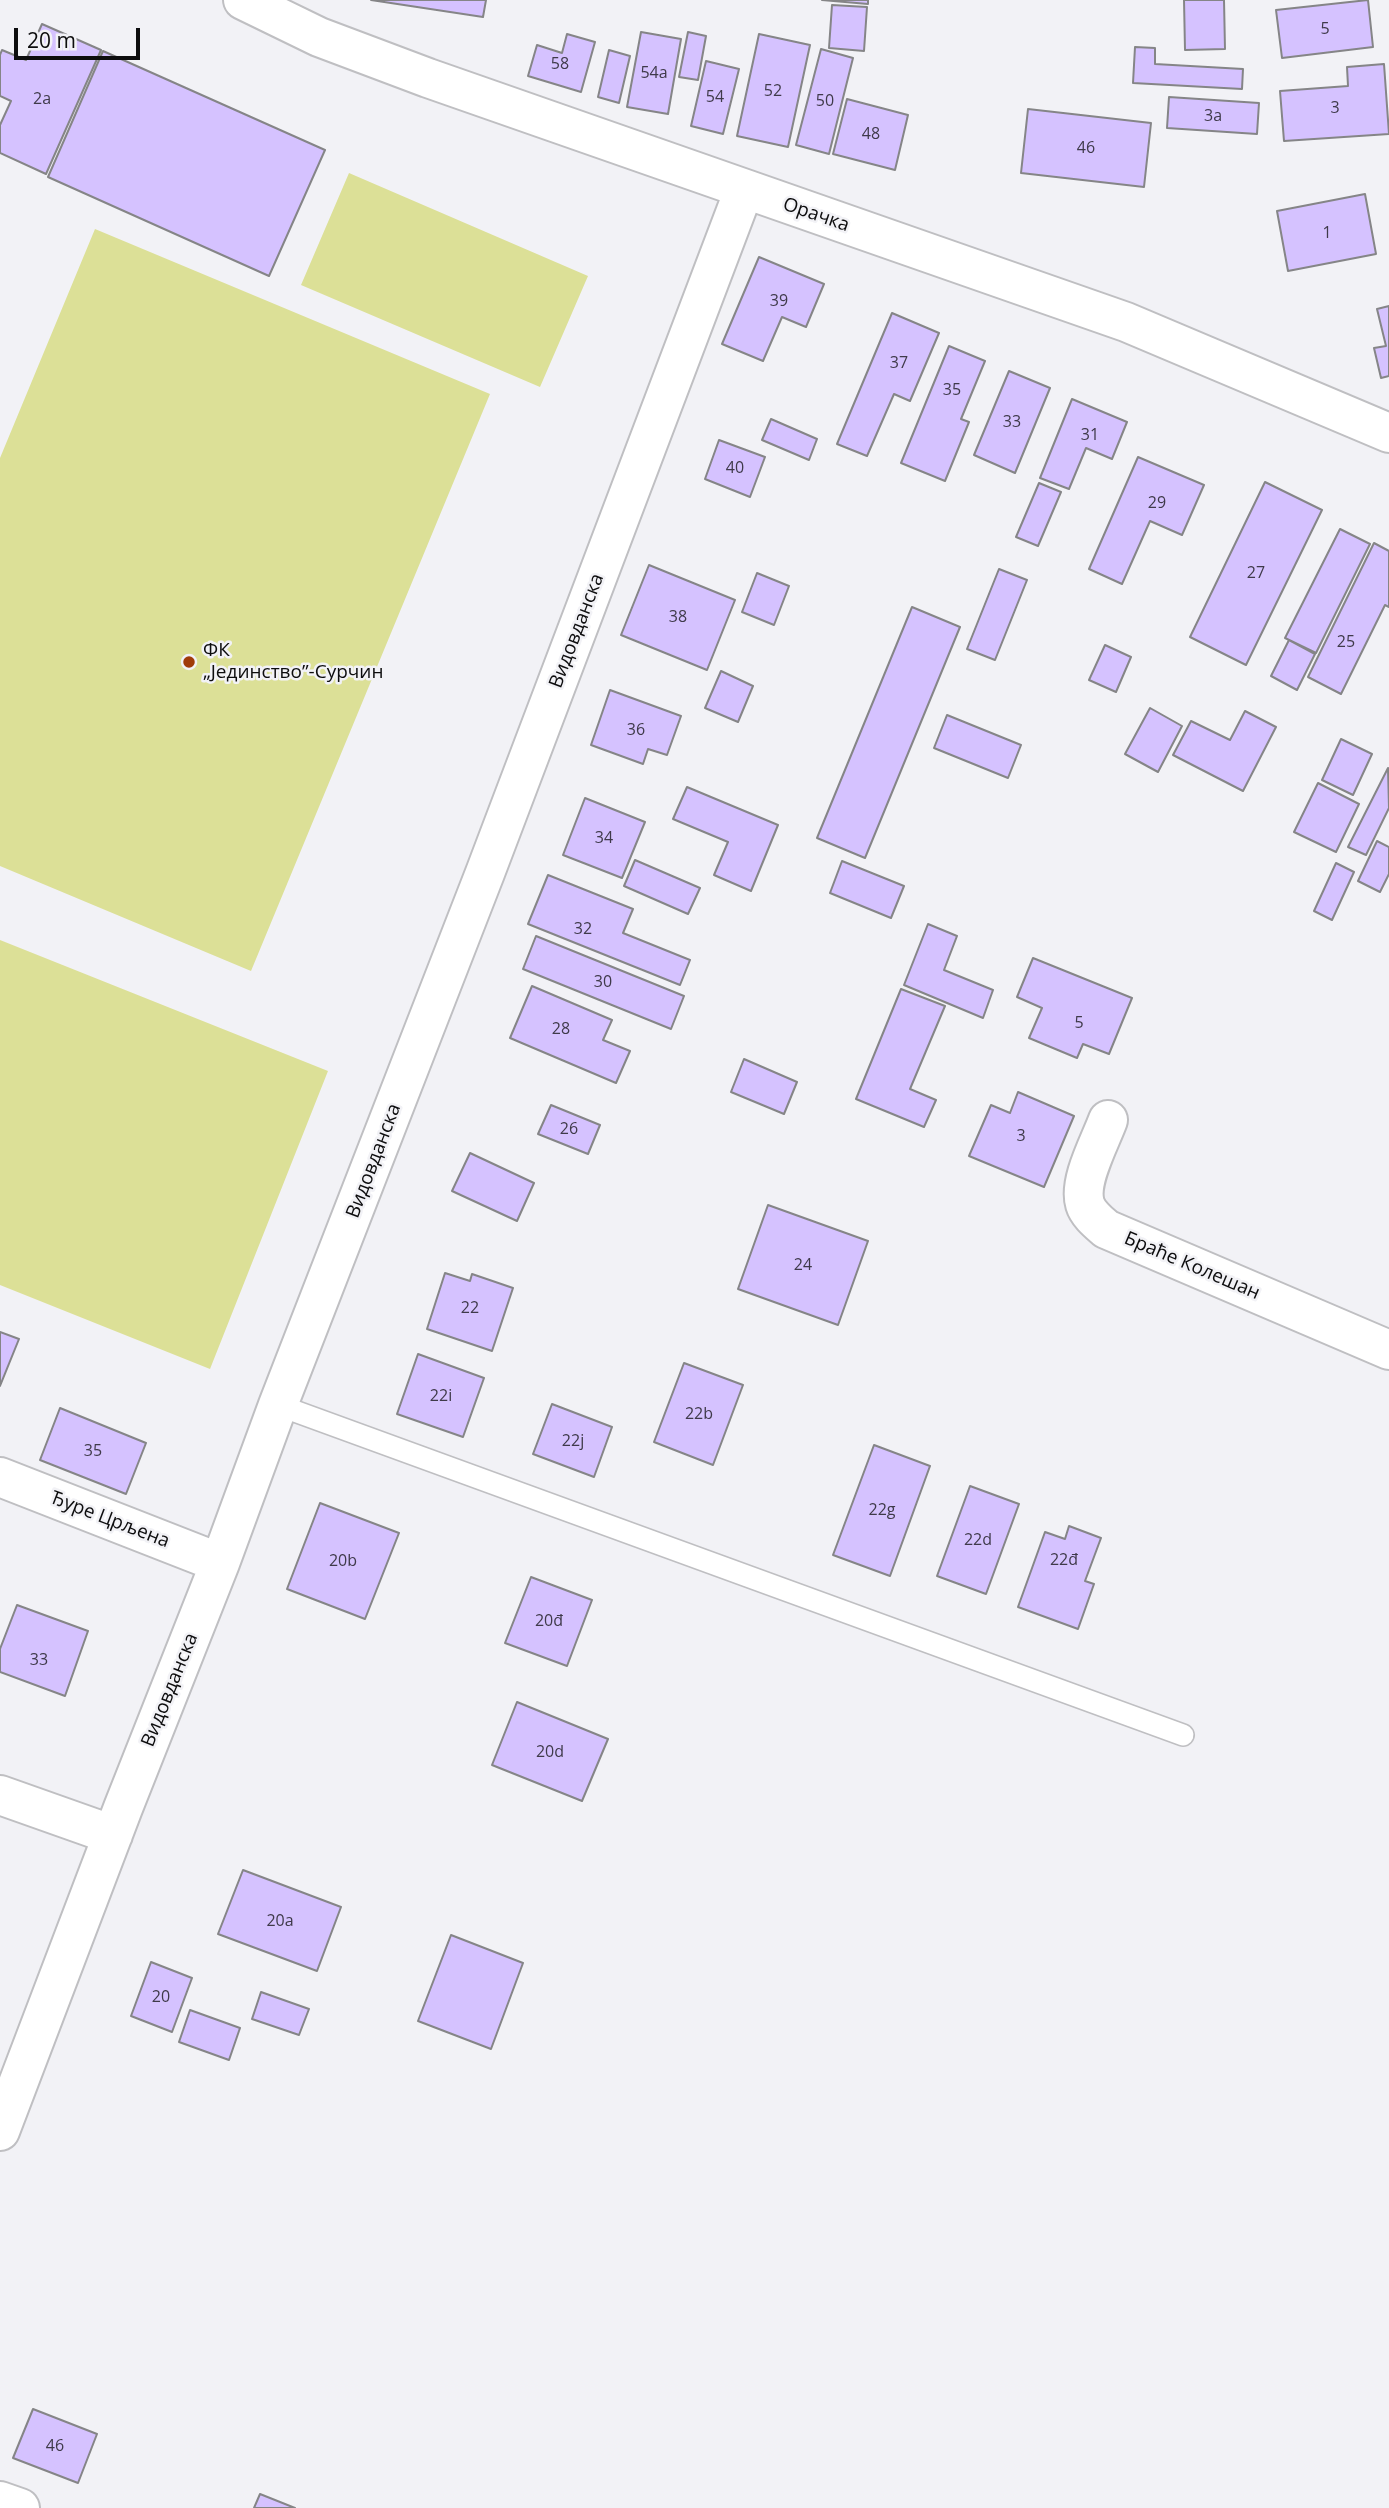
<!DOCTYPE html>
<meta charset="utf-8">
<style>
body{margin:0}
#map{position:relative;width:1389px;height:2508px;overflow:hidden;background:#f2f2f6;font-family:"Open Sans",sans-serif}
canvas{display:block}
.scale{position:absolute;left:14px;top:28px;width:126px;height:32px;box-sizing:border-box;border:4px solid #0d0d0e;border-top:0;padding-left:9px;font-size:21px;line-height:24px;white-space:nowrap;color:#0d0d0e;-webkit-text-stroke:5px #f2f2f6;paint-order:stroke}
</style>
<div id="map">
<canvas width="1389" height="2508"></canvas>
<div class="scale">20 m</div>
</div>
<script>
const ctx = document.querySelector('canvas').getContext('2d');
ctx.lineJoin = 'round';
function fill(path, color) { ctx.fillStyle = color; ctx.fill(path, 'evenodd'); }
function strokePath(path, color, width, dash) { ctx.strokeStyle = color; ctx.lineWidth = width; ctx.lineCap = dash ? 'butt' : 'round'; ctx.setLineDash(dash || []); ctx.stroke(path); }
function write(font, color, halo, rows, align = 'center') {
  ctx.font = font + ' "Open Sans",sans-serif'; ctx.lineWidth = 5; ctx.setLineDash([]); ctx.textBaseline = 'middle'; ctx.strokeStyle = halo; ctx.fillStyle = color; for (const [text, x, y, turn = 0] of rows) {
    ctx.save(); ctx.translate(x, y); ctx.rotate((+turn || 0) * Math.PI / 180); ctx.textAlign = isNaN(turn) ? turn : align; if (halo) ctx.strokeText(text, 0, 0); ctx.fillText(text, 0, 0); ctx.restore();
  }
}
const green = new Path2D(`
 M349,173L588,276L540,387L301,285Z
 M95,229L490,394L251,971L0,866V458Z
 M0,940L328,1071L210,1369L0,1285Z`);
const building = new Path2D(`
 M371,0H486L483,17Z
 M822,0H868V4Z
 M1184,0H1224L1225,49L1185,50Z
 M1368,0L1373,47L1282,58L1276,10Z
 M832,5L867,7L864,51L829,48Z
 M42,24L101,50L46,174L0,153V125L11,101L0,96V55L2,50L26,60Z
 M641,32L681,39L668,114L627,107Z
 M688,32L706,36L698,80L679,77Z
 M567,34L595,42L581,92L528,76L537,45L562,53Z
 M759,34L810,45L788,147L737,136Z
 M1135,47L1155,48V64L1243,69L1242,89L1133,83Z
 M821,49L853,58L829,154L796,145Z
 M609,50L630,56L619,103L598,97Z
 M103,51L325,150L269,276L48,177Z
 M706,61L739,69L723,134L691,126Z
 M1384,64L1389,134L1284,141L1280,91L1348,86L1347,67Z
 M1169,97L1259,103L1257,134L1167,128Z
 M847,99L908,115L895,170L833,154Z
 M1028,109L1151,123L1144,187L1021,173Z
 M1365,194L1376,254L1288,271L1277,211Z
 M759,257L824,284L806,327L782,317L763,361L722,344Z
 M1389,306V376L1381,378L1374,348L1386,346L1377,309Z
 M892,313L939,333L910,401L894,394L867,456L837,444Z
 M949,346L985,361L961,419L969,422L945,481L901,463Z
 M1009,371L1050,388L1015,473L974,455Z
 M1072,399L1127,422L1112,459L1086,448L1069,489L1040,478Z
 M771,419L817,439L809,460L762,440Z
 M719,440L765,457L750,497L705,479Z
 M1138,457L1204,485L1182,535L1150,521L1122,584L1089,569Z
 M1265,482L1322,510L1246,665L1190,637Z
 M1039,483L1061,492L1038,546L1016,537Z
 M1340,529L1370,544L1316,653L1285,638Z
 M1374,543L1389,551V607L1385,605L1341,694L1308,677Z
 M649,565L735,600L707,670L621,635Z
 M999,569L1027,580L995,660L967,649Z
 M757,573L789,586L774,625L742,612Z
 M912,607L960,627L865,858L817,838Z
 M1289,640L1315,654L1297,690L1271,676Z
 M1105,645L1131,657L1116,692L1089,680Z
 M721,671L753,686L738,722L705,708Z
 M610,690L681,716L667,755L648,749L643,764L591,745Z
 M1150,708L1182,726L1158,772L1125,754Z
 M1245,711L1276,727L1243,791L1173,755L1191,721L1230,740Z
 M947,715L1021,745L1008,778L934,748Z
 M1341,739L1372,754L1353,795L1322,780Z
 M1388,768L1389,808L1366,855L1348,847Z
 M1318,783L1359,804L1336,852L1294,832Z
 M687,787L778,825L751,891L714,875L728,842L673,819Z
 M585,798L645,822L622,878L563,855Z
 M1377,841L1389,847V874L1380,892L1358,881Z
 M635,860L700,888L688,914L624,886Z
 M842,861L904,886L891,918L830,893Z
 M1336,863L1354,872L1332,920L1314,911Z
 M548,875L633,909L623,933L690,960L680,985L528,924Z
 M928,924L957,936L944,970L993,990L983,1018L904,985Z
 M536,936L684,996L671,1029L523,969Z
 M1033,958L1132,998L1109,1054L1083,1044L1077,1058L1029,1038L1042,1008L1017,997Z
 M532,986L612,1020L603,1040L630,1051L616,1083L510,1038Z
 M901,989L945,1006L910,1089L936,1100L924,1127L856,1099Z
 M744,1059L797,1082L784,1114L731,1092Z
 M1018,1092L1074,1116L1044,1187L969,1156L991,1105L1010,1113Z
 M551,1105L600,1125L588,1154L538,1134Z
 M470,1153L534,1183L517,1221L452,1191Z
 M768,1205L868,1241L838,1325L738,1289Z
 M445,1273L470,1281L472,1274L513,1288L492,1351L427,1329Z
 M0,1332L19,1339L0,1386Z
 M418,1354L484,1378L463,1437L397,1414Z
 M684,1363L743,1385L713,1465L654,1442Z
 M552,1404L612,1427L594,1477L533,1454Z
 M60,1408L146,1443L126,1494L40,1460Z
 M874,1445L930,1466L890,1576L833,1555Z
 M970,1486L1019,1504L986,1594L937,1576Z
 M320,1503L399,1533L365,1619L287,1589Z
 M1069,1526L1101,1538L1085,1581L1094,1584L1078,1629L1018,1607L1045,1532L1065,1539Z
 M531,1577L592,1600L567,1666L505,1643Z
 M17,1605L88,1631L65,1696L0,1672V1649Z
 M517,1702L608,1739L582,1801L492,1765Z
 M243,1870L341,1907L317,1971L218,1934Z
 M451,1935L523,1963L491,2049L418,2021Z
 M151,1962L192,1978L172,2032L131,2016Z
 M261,1992L309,2009L299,2035L252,2019Z
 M190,2010L240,2028L229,2060L179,2042Z
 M33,2409L97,2434L78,2483L13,2458Z
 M260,2494L295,2508H254Z`);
const lane = new Path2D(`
 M278,1405L1183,1735`);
const street = new Path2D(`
 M243,0L319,37L428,78L1126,322L1389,433
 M1108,1120C1100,1142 1078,1181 1085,1204C1088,1214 1098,1222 1106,1229L1389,1350
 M0,1477L220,1563
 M0,1795L113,1835
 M0,2131L123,1808L220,1563L278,1405L485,873L744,190
 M0,2501L20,2508`);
const markers = [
 [189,662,7,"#a03b09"]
];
const numberNames = [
 ["5",1325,29],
 ["58",560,64],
 ["54a",654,73],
 ["52",773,91],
 ["54",715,97],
 ["2a",42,99],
 ["50",825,101],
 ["3",1335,108],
 ["3a",1213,116],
 ["48",871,134],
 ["46",1086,148],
 ["1",1327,233],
 ["39",779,301],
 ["37",899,363],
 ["35",952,390],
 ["33",1012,422],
 ["31",1090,435],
 ["40",735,468],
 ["29",1157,503],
 ["27",1256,573],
 ["38",678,617],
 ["25",1346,642],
 ["36",636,730],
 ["34",604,838],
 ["32",583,929],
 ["30",603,982],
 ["5",1079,1023],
 ["28",561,1029],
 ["26",569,1129],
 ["3",1021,1136],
 ["24",803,1265],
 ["22",470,1308],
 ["22i",441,1396],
 ["22b",699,1414],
 ["22j",573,1441],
 ["35",93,1451],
 ["22g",882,1510],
 ["22d",978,1540],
 ["22đ",1064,1560],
 ["20b",343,1561],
 ["20đ",549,1621],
 ["33",39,1660],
 ["20d",550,1752],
 ["20a",280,1921],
 ["20",161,1997],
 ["46",55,2446]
];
const streetNames = [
 ["Орачка",816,215,19],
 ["Видовданска",577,631,-69],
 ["Видовданска",374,1161,-69],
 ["Браће Колешан",1192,1266,23],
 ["Ђуре Црљена",110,1520,21],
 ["Видовданска",170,1690,-68]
];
const poiNames = [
 ["ФК",203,651],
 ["„Јединство”-Сурчин",203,673]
];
fill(green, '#dce097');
fill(building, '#d5c2ff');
strokePath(building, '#858587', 2);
strokePath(lane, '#bfbfc2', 24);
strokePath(street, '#bfbfc2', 42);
strokePath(lane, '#fff', 21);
strokePath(street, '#fff', 38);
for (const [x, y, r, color] of markers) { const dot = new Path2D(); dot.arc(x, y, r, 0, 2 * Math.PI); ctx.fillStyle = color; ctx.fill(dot); strokePath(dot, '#f2f2f6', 2.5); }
write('16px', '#3f3a4a', null, numberNames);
write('19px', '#0d0d0e', '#f2f2f6', streetNames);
write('19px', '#0d0d0e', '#f2f2f6', poiNames, 'left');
</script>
